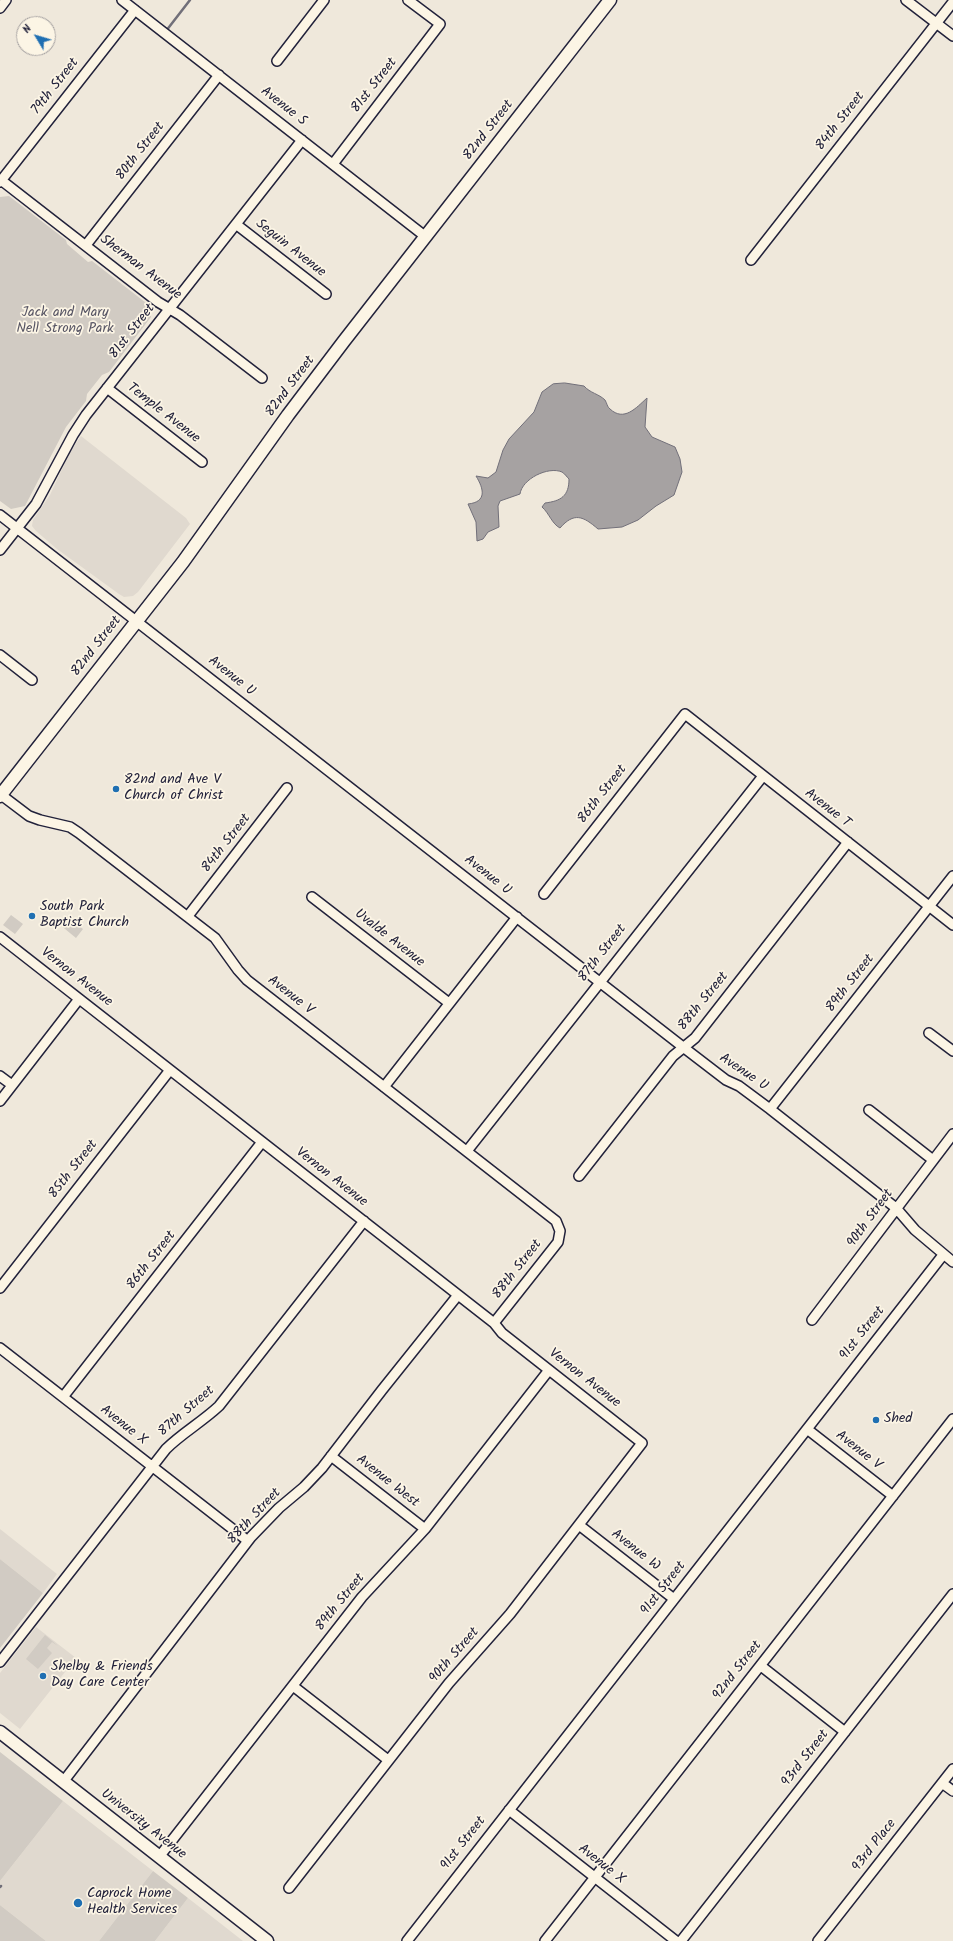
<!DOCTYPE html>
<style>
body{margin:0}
#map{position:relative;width:953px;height:1941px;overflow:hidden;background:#efe8db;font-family:Kalam,sans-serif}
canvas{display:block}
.north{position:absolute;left:16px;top:16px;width:40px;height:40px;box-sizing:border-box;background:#fcf5e5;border:1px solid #a5a1a1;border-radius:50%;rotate:308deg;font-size:11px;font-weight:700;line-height:16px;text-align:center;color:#22223b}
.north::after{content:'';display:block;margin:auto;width:14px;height:18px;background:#1f6fb2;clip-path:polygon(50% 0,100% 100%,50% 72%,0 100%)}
</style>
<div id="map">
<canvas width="953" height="1941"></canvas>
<div class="north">N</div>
</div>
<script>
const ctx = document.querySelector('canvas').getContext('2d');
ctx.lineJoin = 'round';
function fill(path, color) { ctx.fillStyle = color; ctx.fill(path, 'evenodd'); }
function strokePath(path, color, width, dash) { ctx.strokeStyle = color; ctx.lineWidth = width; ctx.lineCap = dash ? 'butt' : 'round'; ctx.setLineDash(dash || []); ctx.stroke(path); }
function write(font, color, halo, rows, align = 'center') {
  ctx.font = font + ' Kalam,sans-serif'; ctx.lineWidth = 3.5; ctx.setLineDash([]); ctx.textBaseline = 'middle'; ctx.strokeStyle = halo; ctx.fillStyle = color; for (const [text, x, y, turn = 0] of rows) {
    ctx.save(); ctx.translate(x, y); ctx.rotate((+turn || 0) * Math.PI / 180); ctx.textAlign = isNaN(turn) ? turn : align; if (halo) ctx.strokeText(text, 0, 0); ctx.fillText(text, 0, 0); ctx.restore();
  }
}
const built = new Path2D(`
 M81,436L186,518L190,524L138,592L133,596L124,597L119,594L57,549L36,531L32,526L33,520L50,495L70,452Z
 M0,1529L57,1574L43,1593L0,1559Z
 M36,1627L76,1658L20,1729L0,1713V1673Z
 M63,1801L153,1871L99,1941H46L0,1905V1881Z
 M188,1898L243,1941H155Z`);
const green = new Path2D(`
 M9,196L66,240L67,244L88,262L92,261L150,306L151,317L109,372L102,375L87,394L86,401L66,427L25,506L11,509L0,501V197Z
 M11,915L23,924L15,934L3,925Z
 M66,916L83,929L76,938L59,924Z
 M0,1559L43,1593L0,1648Z
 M45,1635L58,1646L52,1642L47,1648L52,1653L38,1669L26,1659Z
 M0,1752L63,1801L0,1881Z
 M153,1871L188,1898L155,1941H99Z
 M0,1905L46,1941H0Z`);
const water = new Path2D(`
 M565,383L584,386C590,393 599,394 605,400C607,403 607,407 610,409C624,422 636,408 647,398L645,427L652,437L675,447L680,459L682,472L674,495L656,506L638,520L622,527L598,529C583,516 574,512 560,528C552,524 549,513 542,507L545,503C561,501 569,496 569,479C567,477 564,473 562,472C548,466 522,479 520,494L500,501L498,506L499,527L488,532L483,539L477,541L476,522L468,504C487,502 484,489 476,476L488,478L496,472L503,450L509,439L534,412L542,392L553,384Z`);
const stream = new Path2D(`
 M166,31L190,0
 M0,1887L1,1886`);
const minor = new Path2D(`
 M122,0L426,237
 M906,0L953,36
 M0,8L6,0
 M277,61L324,0
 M333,164L440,24L408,0
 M1,180L158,302L180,315L262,378
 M0,182L135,10
 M237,225L326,294
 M86,245L219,75
 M751,260L953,2
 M107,388L202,462
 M0,515L683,1047L726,1080L739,1086L770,1109L896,1208L915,1230L953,1262
 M0,550L36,504L73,435L86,415L302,140
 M0,655L32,680
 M0,794L29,816L40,820L70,827L79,833L215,938L238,970L247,980L556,1221L560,1231L558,1242L494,1323
 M544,894L685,714L953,925
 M312,897L449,1003
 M188,916L287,788
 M0,937L494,1323L502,1333L642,1443L510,1614L449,1683L289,1888
 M929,1033L953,1051
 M0,1076L12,1085
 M384,1087L517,917
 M0,1101L79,999
 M770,1109L953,876
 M869,1110L933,1160
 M467,1151L763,776
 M579,1176L673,1056L695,1038L848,842
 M0,1288L170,1070
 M812,1320L953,1134
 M0,1348L248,1541
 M63,1397L262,1142
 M807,1429L893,1496
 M331,1456L425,1529
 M579,1525L674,1599
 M0,1662L166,1449C182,1433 202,1422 219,1406L364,1221
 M761,1666L845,1732
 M293,1686L388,1760
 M63,1782L251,1537L279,1508L304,1487L322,1468L382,1390L458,1295
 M942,1783L953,1791
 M509,1810L676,1941
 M159,1857L362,1597L425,1529L549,1370
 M407,1941L943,1255
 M545,1941L953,1419
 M681,1941L953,1594
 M818,1941L953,1769`);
const major = new Path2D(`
 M0,796L183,562L288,415L344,341L610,0
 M0,1732L267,1941`);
const markers = [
 [116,789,4,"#1f6fb2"],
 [32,916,4,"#1f6fb2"],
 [876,1420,4,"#1f6fb2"],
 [43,1676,4,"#1f6fb2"],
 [78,1903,5,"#1f6fb2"]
];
const streetNames = [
 ["81st Street",375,86,-52],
 ["79th Street",56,87,-52],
 ["Avenue S",283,107,38],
 ["84th Street",841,122,-52],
 ["82nd Street",489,131,-52],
 ["80th Street",141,152,-52],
 ["Seguin Avenue",290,249,38],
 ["Sherman Avenue",140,268,37],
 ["81st Street",133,332,-52],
 ["82nd Street",291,387,-53],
 ["Temple Avenue",163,414,38],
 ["82nd Street",97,647,-52],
 ["Avenue U",231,677,38],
 ["86th Street",603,795,-52],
 ["Avenue T",827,809,38],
 ["84th Street",227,844,-52],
 ["Avenue U",487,876,38],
 ["Uvalde Avenue",389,939,38],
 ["87th Street",603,954,-52],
 ["Vernon Avenue",76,978,38],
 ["89th Street",851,984,-52],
 ["Avenue V",290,996,38],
 ["88th Street",704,1002,-51],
 ["Avenue U",743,1073,34],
 ["85th Street",74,1170,-52],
 ["Vernon Avenue",331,1178,38],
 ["90th Street",871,1219,-54],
 ["86th Street",152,1261,-52],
 ["88th Street",518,1270,-52],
 ["91st Street",863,1334,-52],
 ["Vernon Avenue",584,1379,38],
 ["87th Street",187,1412,-41],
 ["Avenue X",123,1426,38],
 ["Avenue V",858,1451,38],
 ["Avenue West",387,1482,38],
 ["88th Street",255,1517,-47],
 ["Avenue W",635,1551,38],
 ["91st Street",664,1589,-52],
 ["89th Street",341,1603,-51],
 ["90th Street",455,1656,-49],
 ["92nd Street",738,1671,-52],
 ["93rd Street",806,1759,-52],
 ["University Avenue",143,1825,38],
 ["91st Street",464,1844,-52],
 ["93rd Place",875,1846,-52],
 ["Avenue X",601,1865,38]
];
const parkNames = [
 ["Jack and Mary",65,314],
 ["Nell Strong Park",65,330]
];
const poiNames = [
 ["82nd and Ave V",124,781],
 ["Church of Christ",124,797],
 ["South Park",40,908],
 ["Baptist Church",40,924],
 ["Shed",884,1420],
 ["Shelby & Friends",51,1668],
 ["Day Care Center",51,1684],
 ["Caprock Home",87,1895],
 ["Health Services",87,1911]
];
fill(built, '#e0d9cf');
fill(green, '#d1cbc3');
fill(water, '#a6a2a2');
strokePath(water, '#716f79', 1);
strokePath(stream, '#716f79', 2.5);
strokePath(minor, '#22223b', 12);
strokePath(major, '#22223b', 15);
strokePath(minor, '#fcf5e5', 9);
strokePath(major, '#fcf5e5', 12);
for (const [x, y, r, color] of markers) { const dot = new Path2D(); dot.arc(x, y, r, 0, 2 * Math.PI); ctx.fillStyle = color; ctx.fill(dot); strokePath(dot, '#fcf5e5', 1.5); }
write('14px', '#22223b', '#fcf5e5', streetNames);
write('14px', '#575564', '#fcf5e5', parkNames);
write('14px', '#22223b', '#fcf5e5', poiNames, 'left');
</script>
